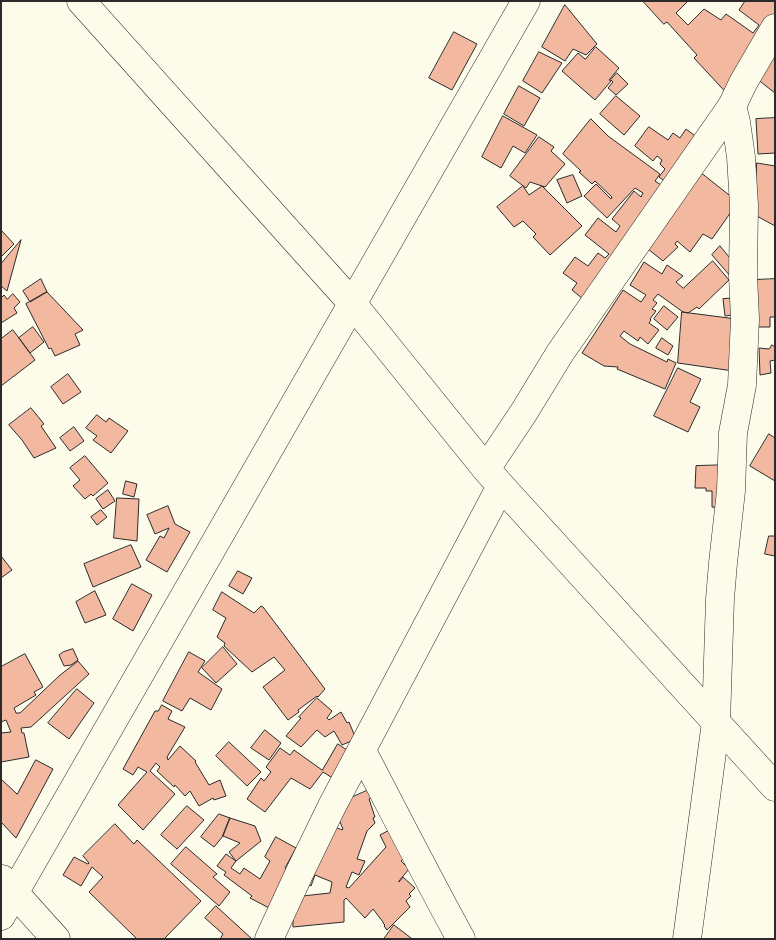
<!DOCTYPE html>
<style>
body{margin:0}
#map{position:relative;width:776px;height:940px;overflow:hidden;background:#fdfbea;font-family:Rubik,sans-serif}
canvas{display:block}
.frame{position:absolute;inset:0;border:2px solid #2b2b2b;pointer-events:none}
</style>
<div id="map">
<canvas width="776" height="940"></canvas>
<div class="frame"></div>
</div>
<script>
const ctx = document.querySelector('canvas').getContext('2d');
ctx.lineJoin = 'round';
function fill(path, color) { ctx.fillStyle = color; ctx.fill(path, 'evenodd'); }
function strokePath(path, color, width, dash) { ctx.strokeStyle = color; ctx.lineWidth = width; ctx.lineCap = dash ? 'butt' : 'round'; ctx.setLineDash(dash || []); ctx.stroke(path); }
const building = new Path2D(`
 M643,1H688L676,13L688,25L704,9L721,20L726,14L753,33L759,25L739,10L745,1H775V25L732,99L694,58L697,55L667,22L664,24Z
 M565,5L597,44L586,55L573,49L565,61L542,47Z
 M454,32L477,44L452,90L429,78Z
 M596,47L619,68L609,80L611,81L595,100L562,71L578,53L585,59Z
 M775,50V93L757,79Z
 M539,52L562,63L542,93L523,81Z
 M617,73L628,84L616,95L608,88L613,82L611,80Z
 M519,86L540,98L524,126L504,114Z
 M616,96L640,116L624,135L600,114Z
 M503,116L537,135L525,153L513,146L501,168L482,157Z
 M775,118V153L758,154L756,119Z
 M591,119L608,136L660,174L655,181L670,191L589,304L572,290L577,283L563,273L575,257L588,266L598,253L605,258L609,254L585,235L598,218L616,232L620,226L612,219L634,191L641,197L643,193L635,188L607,218L584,196L596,184L611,199L612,197L595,181L592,184L579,172L581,171L563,154Z
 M649,127L668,140L673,133L680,138L686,129L703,142L671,186L659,177L665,169L660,164L662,160L657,156L653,161L635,146Z
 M539,137L554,147L551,151L565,164L545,187L530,182L526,188L510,176Z
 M757,163L775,166V226L755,215Z
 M700,172L738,202L712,239L703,234L690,252L677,241L675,244L678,247L663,261L643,245Z
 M573,175L582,196L567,203L557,180Z
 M523,186L529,195L542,186L582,226L550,255L533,237L536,234L523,221L514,227L497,207Z
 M1,230L14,244L1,257Z
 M21,240L7,291L1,286V264Z
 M720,246L739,269L731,277L712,255Z
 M713,261L729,280L699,309L697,307L688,313L683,312L658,294L653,300L657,303L652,309L656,311L650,319L651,320L649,323L659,330L648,344L640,337L638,341L624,331L620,336L630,344L667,362L668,359L676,363L665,389L617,369L618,367L604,366L582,353L623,290L641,302L646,295L630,285L644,262L662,274L667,265L683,276L676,282L683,288Z
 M41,279L47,292L30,302L23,291Z
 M775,279V317H770V327H758L755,280Z
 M47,292L83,330L75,334L80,345L55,356L51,348L49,349L26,304Z
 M13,294L20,302L14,308L17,313L1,323V298L4,295L7,299Z
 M741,298L742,314L725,316L723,299Z
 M664,306L678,317L667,330L654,319Z
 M682,312L744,320L740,372L678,363Z
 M33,327L44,342L30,353L19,338Z
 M13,330L35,360L1,386V339Z
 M662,338L673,346L668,355L656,348Z
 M772,345L775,347V360L770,361L771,373L760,375L759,348L769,349Z
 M678,368L701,379L690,402L700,407L688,432L654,416Z
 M68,374L81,392L63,404L51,387Z
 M31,408L44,424L41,426L56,448L34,458L22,440L9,425Z
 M97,415L106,422L109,418L128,431L111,453L93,440L97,436L86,428Z
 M74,427L84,441L70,451L60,438Z
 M769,434L775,438V481L750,466Z
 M85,456L108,483L93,496L91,494L85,499L73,486L80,480L70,468Z
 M731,465L727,508L712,507V491H706V488H695L696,466Z
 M126,481L137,484L134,497L123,494Z
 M108,490L115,501L103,509L96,499Z
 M117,498L139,499L137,541L114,538Z
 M168,506L175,524L190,532L167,572L146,560L160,536L164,538L169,528L155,534L147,515Z
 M101,510L107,517L97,525L91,517Z
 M769,536H775V556L765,554Z
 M131,545L141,567L93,587L84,564Z
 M1,556L12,570L1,578Z
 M238,571L252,578L243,594L229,586Z
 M132,584L152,595L133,631L113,619Z
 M95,591L106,615L85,623L76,602Z
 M222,592L254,613L261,606L263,607L325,689L318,697L317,696L298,710L299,712L288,720L263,687L285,670L274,657L252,672L224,646L225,643L217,637L226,618L213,610Z
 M223,647L237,664L216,683L202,668Z
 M73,649L78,660L71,665L64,666L59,655L63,652Z
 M189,652L205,661L198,672L222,689L211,710L190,698L182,711L163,701Z
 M25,654L43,687L34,692L36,695L14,708L16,713H20L59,676L78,661L89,674L31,727L21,728L22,733H24L29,757L1,762V733L11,732L6,720L1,722V667Z
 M77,689L94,703L69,739L48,723Z
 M317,698L332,711L327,718L329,720L341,712L347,723L349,722L356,739L342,745L334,731L325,737L317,730L301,747L286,736L301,718L299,717Z
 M162,705L172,711L168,719L185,727L167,757L168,760L180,746L196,761L195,762L209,785L220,780L226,796L214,800L213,798L199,806L190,791L185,796L175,785L174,787L157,771L160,767L156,763L150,771L175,794L143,830L118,805L147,772L138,767L133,775L123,769L155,711H158Z
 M265,730L281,743L269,760L251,748Z
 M229,742L261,772L247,786L216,756Z
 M338,744L354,755L339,782L323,772L310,789L291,778L265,812L247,799L261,778L264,781L271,772L266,767L280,748L290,755L294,750L322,770Z
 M36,760L53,769L16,838L1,822V779L17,794Z
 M373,788L376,795L369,799L375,817L373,818L375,823L367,831L357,859L365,861L359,875L352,872L346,887L349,888L386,847L380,835L395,827L408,854L401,861L409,869L399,881V882L403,877L415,888L409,894L411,896L406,901L410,907L387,930L384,926L385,925L383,923V922L373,909L365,918L346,898L344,900V922L293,927V897L330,893L332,882L315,875L311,886L300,881L329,824L342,830L343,829L333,806Z
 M187,806L204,820L177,849L161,835Z
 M219,814L230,818L223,836L214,847L201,837Z
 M230,818L255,826L261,841L236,861L229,852L240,843L223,836Z
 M115,824L134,844L137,840L201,901L164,939H137L89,892L103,877L92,867L81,886L63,875L74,857L88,864L89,863L83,856Z
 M276,837L296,848L285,868L293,871L273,910L250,898L252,896L224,875L226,872L217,866L226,854L236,861L231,868L240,874L244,868L260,879L270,861L265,857Z
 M186,847L217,874L213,877L230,892L219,906L171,864Z
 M216,906L252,939H220L223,934L205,918Z
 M394,925L411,938V939H384Z`);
const minor = new Path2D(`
 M81,1L352,303L486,469L501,486L775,787
 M486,469L524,412L560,353L732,106L743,83L775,28
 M362,751C395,814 427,877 461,939
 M2,879L56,939
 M1,916L526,1
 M269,939L299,874L332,806L501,486
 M687,939L716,722L720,599L723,563L731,491L733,433L742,385L745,319L743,276L744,205L741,157L736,122L732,106`);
fill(building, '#f2b8a0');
strokePath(building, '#2b2b2b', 1);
strokePath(minor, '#2b2b2b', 29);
strokePath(minor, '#fdfbea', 28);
</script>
